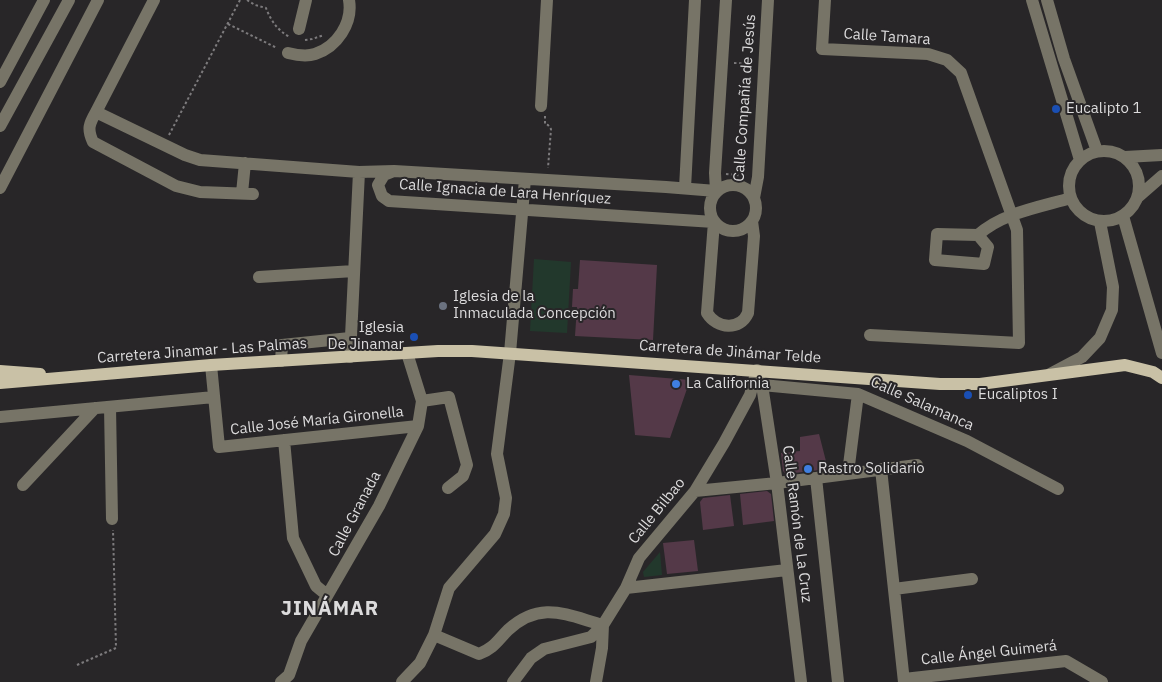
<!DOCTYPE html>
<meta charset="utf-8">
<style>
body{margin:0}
canvas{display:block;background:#282628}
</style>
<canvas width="1162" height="682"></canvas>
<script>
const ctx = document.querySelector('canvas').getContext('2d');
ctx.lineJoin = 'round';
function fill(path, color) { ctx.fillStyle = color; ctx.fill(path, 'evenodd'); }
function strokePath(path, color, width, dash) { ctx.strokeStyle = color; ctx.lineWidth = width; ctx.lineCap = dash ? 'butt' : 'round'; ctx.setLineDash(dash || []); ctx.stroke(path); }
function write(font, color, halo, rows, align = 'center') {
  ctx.font = font + ' "IBM Plex Sans",sans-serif'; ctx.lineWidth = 4; ctx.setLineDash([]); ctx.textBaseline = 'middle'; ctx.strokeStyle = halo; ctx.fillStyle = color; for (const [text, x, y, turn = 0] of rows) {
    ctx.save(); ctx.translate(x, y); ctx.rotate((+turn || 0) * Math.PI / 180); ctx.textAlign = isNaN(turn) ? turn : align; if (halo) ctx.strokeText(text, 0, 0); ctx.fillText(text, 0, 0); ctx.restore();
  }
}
const green = new Path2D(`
 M534,259L571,262L567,333L530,331Z
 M660,552L662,575L644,577L643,572Z`);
const building = new Path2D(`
 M580,260L657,265L653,340L575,336L577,307H572L573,289H578Z
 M629,375L690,380L670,438L635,435Z
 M819,434L828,469L786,474L783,471L781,453L800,451V437Z
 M767,491L771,494L774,521L743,525L740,494Z
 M730,495L734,526L703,530L700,502L703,498Z
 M694,540L698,571L667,574L663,543Z`);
const path = new Path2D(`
 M247,0L255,5L266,8C271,21 278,31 290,37
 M228,24L277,48
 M305,40L312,39L324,35
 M734,63L754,64
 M545,116V124L548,125L551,129L548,168
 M169,135L240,0
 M726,174L746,176
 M77,665L116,648L113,530`);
const minor = new Path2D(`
 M825,0L822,49L928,54L947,60L961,73L1017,230L1019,343L870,335
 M1032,0L1080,160
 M1047,0L1064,59L1097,151
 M299,29L306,0
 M288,53C296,55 306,57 315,54C337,47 353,23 349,0
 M0,82L44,0
 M541,106L547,0
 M96,112L154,0
 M0,126L69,0
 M1069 186a35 35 0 1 1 70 0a35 35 0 1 1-70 0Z
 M1125,157L1162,155
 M394,171L384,175L378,185L382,196L389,201L714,222L707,313C717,329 740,331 748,313L754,236L752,221
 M710 208a23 23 0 1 1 46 0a23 23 0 1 1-46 0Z
 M0,188L98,0
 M685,188L695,0
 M242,193L245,163
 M253,194L200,192L176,186L93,142C87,129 89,124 96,112L185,155L200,160L359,172L394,171L666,187L716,191L715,173L726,0
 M1138,197L1162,176
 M754,198L758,177L768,0
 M1123,216L1162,353
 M978,235L988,247L984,264L935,260L937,234L978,235C1002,213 1040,207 1071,198
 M259,277L354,271
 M350,357L359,172
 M281,361L282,345L350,338
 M211,365L219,447L418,426
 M1050,374L1082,357L1100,338L1112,310L1113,287L1100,222
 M759,378L762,385L777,483L801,682
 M762,385L858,394L967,441L1058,489
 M422,401L449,397L467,465L463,476L448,488
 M110,407L112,519
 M0,417L214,397
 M284,440L293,538L316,586L327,595
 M881,469L904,682
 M848,473L858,394
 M816,478L838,682
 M23,485L95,408
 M695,491L777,483L917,465
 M626,588L787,570
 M894,589L972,579
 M434,635L479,654C494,648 497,641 508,630C541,600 566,615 603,625L602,648L596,682
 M904,679L1066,661L1102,682
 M281,682L289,675L301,641L379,506L418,426L422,401L407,353
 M402,682L420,663L434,635L449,588L495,534L504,514L506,498L497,454L510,353L525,179
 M513,682L531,658L544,649L591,637L603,625L626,588L639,558L695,491L724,443L750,395L757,370`);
const major = new Path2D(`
 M0,371L40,374
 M0,383L211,365L438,351H472L940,384H980L1125,365L1153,372L1162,378`);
const markers = [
 [1056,109,5,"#1a4fb4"],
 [443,306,5,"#6b7280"],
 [414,337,5,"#1a4fb4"],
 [676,384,5,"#3f7fe0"],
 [968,395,5,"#1a4fb4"],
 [808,469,5,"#3f7fe0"]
];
const streetNames = [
 ["Calle Tamara",887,37,4],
 ["Calle Compañía de Jesús",745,98,-86],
 ["Calle Ignacia de Lara Henríquez",505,192,4],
 ["Carretera Jinamar - Las Palmas",202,351,-4],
 ["Carretera de Jinámar Telde",730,352,4],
 ["Calle Salamanca",922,404,24],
 ["Calle José María Gironella",317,421,-6],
 ["Calle Bilbao",657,511,-51],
 ["Calle Granada",355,514,-62],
 ["Calle Ramón de La Cruz",797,524,83],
 ["Calle Ángel Guimerá",989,653,-6]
];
const poiNames = [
 ["Eucalipto 1",1066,109],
 ["Iglesia de la",453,297],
 ["Inmaculada Concepción",453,314],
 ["Iglesia",404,328,"right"],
 ["De Jinamar",404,345,"right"],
 ["La California",686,384],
 ["Eucaliptos I",978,395],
 ["Rastro Solidario",818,469]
];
const districtNames = [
 ["JINÁMAR",330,609]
];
fill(green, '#22382c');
fill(building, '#543948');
strokePath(path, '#7d7b7d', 2, [2.5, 2.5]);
strokePath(minor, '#777467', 12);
strokePath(major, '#c9c1a6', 12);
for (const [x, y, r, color] of markers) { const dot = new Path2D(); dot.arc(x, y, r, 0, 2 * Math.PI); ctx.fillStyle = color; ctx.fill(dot); strokePath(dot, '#282628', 2); }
write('15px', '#dcdbdc', '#282628', streetNames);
write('15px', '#dcdbdc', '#282628', poiNames, 'left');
ctx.letterSpacing = '1px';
write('bold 20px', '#dcdbdc', '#282628', districtNames);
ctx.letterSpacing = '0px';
</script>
